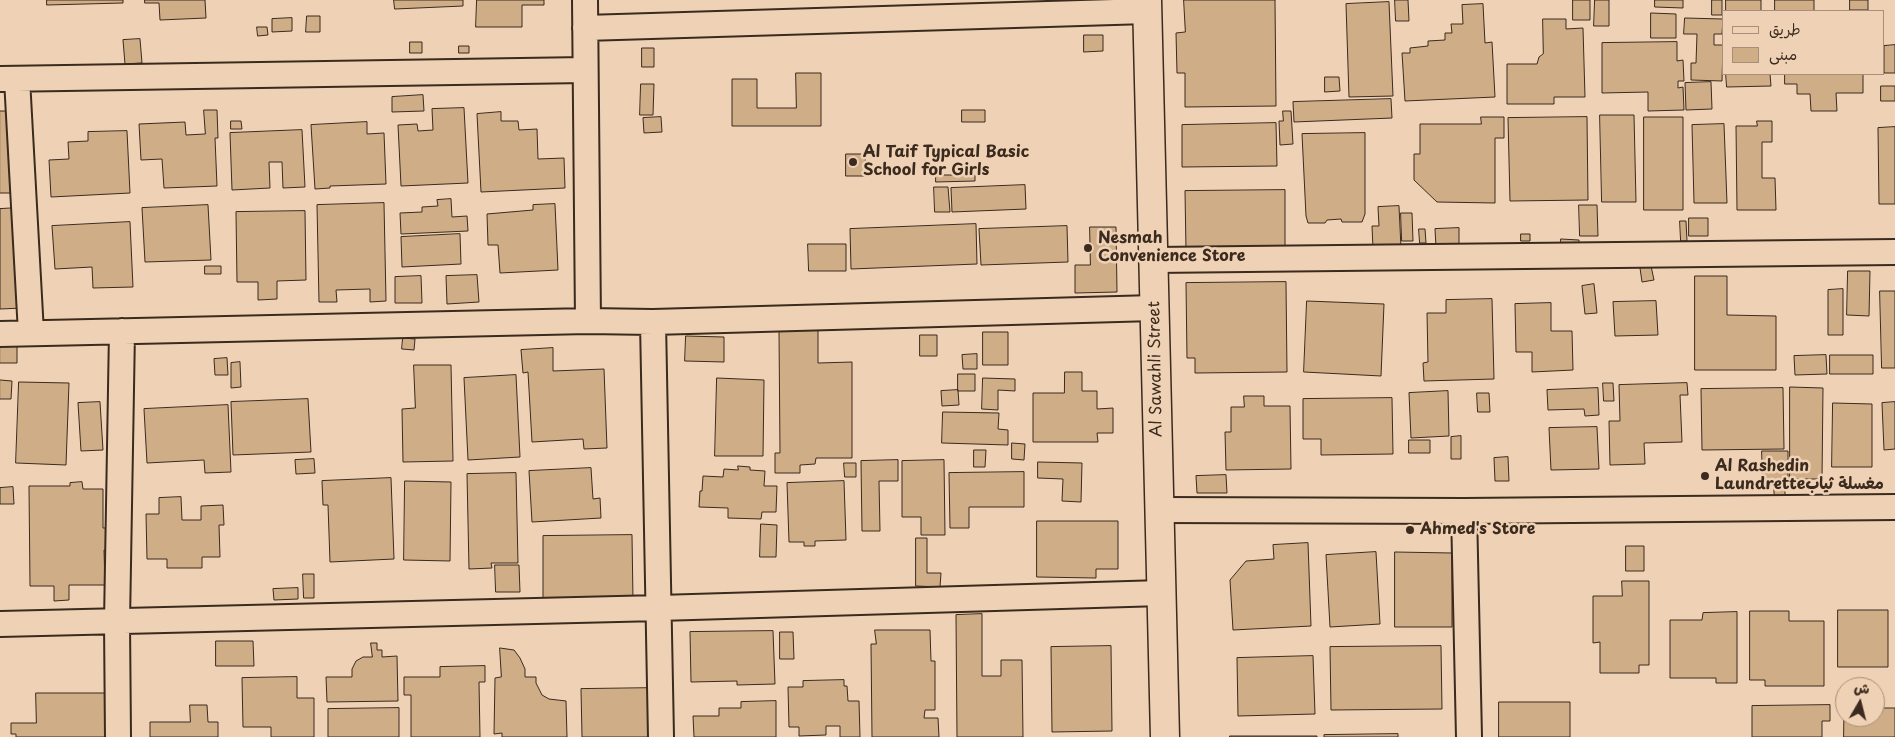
<!DOCTYPE html>
<meta charset="utf-8">
<style>
body{margin:0}
#map{position:relative;width:1895px;height:737px;overflow:hidden;background:#efd2b5;font-family:"Playpen Sans","Playpen Sans Arabic",sans-serif}
canvas{display:block}
.legend{position:absolute;left:1722px;top:10px;width:162px;height:65px;box-sizing:border-box;background:#efd2b5;border:1px solid #a78f79;margin:0;padding:6px 9px;list-style:none;font-size:15px;color:#3b2a1e}
.legend li{display:flex;align-items:center;gap:10px;height:25px}
.legend b{width:25px;border:1px solid #a78f79}
.north{position:absolute;left:1835px;top:677px;width:50px;height:50px;box-sizing:border-box;background:#efd2b5;border:1px solid #a78f79;border-radius:50%;rotate:8deg;font-size:14px;font-weight:700;line-height:20px;text-align:center;color:#3b2a1e}
.north::after{content:'';display:block;margin:auto;width:18px;height:22px;background:#3b2a1e;clip-path:polygon(50% 0,100% 100%,50% 72%,0 100%)}
</style>
<div id="map">
<canvas width="1895" height="737"></canvas>
<ul class="legend">
<li><b style="height:6px;background:#efd2b5"></b>طريق</li>
<li><b style="height:14px;background:#cfad86"></b>مبنى</li>
</ul>
<div class="north">ش</div>
</div>
<script>
const ctx = document.querySelector('canvas').getContext('2d');
ctx.lineJoin = 'round';
function fill(path, color) { ctx.fillStyle = color; ctx.fill(path, 'evenodd'); }
function strokePath(path, color, width, dash) { ctx.strokeStyle = color; ctx.lineWidth = width; ctx.lineCap = dash ? 'butt' : 'round'; ctx.setLineDash(dash || []); ctx.stroke(path); }
function write(font, color, halo, rows, align = 'center') {
  ctx.font = font + ' "Playpen Sans","Playpen Sans Arabic",sans-serif'; ctx.lineWidth = 5; ctx.setLineDash([]); ctx.textBaseline = 'middle'; ctx.strokeStyle = halo; ctx.fillStyle = color; for (const [text, x, y, turn = 0] of rows) {
    ctx.save(); ctx.translate(x, y); ctx.rotate((+turn || 0) * Math.PI / 180); ctx.textAlign = isNaN(turn) ? turn : align; if (halo) ctx.strokeText(text, 0, 0); ctx.fillText(text, 0, 0); ctx.restore();
  }
}
const building = new Path2D(`
 M47,0H123V3L47,5Z
 M145,0H205L206,18L160,20L159,3H145Z
 M394,0H463V6L395,9Z
 M477,0H544V5H522V27H476Z
 M1184,0H1275L1276,106L1185,107V73H1177L1176,33L1185,32Z
 M1395,0H1408L1409,21H1396Z
 M1573,0H1590V20H1573Z
 M1595,0H1609V26H1594Z
 M1655,0H1683V8L1655,7Z
 M1712,0H1722V15H1712Z
 M1726,0H1761V11H1726Z
 M1775,0H1814V11H1775Z
 M1850,0H1868V10H1850Z
 M1389,2L1393,96L1349,97L1346,4Z
 M1483,4L1485,43L1492,42L1495,97L1405,101L1402,53H1410V48L1428,46V41L1445,40V33H1452L1451,24H1463L1462,5Z
 M1651,13L1676,14V38H1651Z
 M307,16H320V32H306Z
 M292,18V31L272,32V19Z
 M1685,18L1723,19L1722,34H1714V45H1723L1722,81L1691,80V63H1696L1697,34H1684Z
 M1543,19H1566V29L1583,28L1585,97H1554V104H1507V64H1537L1539,57L1543,54Z
 M257,27H267L268,35L258,36Z
 M1084,35H1103V51L1084,52Z
 M140,39L142,63L125,64L123,40Z
 M410,42H422V53H410Z
 M1677,42V61L1683,60L1684,81H1678V88L1683,87L1684,110L1648,111V92L1602,93V43Z
 M1895,45V73H1884V46Z
 M459,46H469V53H459Z
 M642,48H654V67H642Z
 M796,73H821V126H732V79H757V108H796Z
 M1726,74H1770L1771,86L1727,87Z
 M1785,74H1863V93H1836L1837,111H1811L1810,94H1797V84H1785Z
 M1325,77H1339L1340,91L1325,92Z
 M1711,82L1712,109L1686,110L1685,83Z
 M641,84H654L653,115H640Z
 M1881,86H1895V101H1881Z
 M423,95L424,111L392,112V97Z
 M1391,99L1392,118L1294,122L1293,102Z
 M464,108L468,183L401,186L398,125L417,124L418,131L433,130L432,109Z
 M204,110H217L218,138H215L217,186L164,188L162,159L141,160L139,124L185,122L186,135L205,134Z
 M962,110H985V122H962Z
 M0,111H12L13,193H0Z
 M1283,111H1291L1293,144L1280,145L1279,121H1283Z
 M501,112V121H518L519,130L537,129L538,159L564,158L565,188L481,192L477,114Z
 M1600,115H1634L1636,202H1602Z
 M661,117L662,132L644,133L643,118Z
 M1481,117H1504V138H1495V203L1437,202L1414,180V154H1420V124H1481Z
 M1587,117L1588,200L1510,201L1508,118Z
 M1644,117H1683V210H1644Z
 M231,121H241L242,129H231Z
 M1757,121H1772V142H1762V178H1775L1776,210H1737L1736,126H1757Z
 M367,122V134L384,133L386,184L330,186V188L315,189L311,125Z
 M1276,123L1277,166L1182,167V125Z
 M1724,124L1727,203H1694L1692,125Z
 M1895,127V204H1879L1878,128Z
 M302,130L305,187L283,188L282,162H269L270,188L232,190L230,133Z
 M127,131L130,193L51,197L49,160L69,159L68,142L88,141V132Z
 M1365,133V214L1362,222H1342L1341,219L1327,220L1325,223H1308L1306,216L1302,134Z
 M846,154H865L866,176H846Z
 M936,175H975V181L936,182Z
 M1025,185L1026,209L952,212L951,188Z
 M934,187H948L950,212H935Z
 M1285,190V251H1186L1185,191Z
 M451,199L452,217L467,216L468,231L401,234L400,213L422,212V207L438,206L437,200Z
 M384,203L386,301L370,302V289L336,290L337,302H319L317,205Z
 M555,204L558,270L500,273L498,245H488L487,214L533,210V205Z
 M208,205L211,260L145,262L142,208Z
 M1579,205H1597L1598,236H1580Z
 M1399,206L1401,248L1373,249L1372,226H1379L1378,207Z
 M18,208L23,308L0,309V209Z
 M305,211L306,280L277,281V299L258,300V282H237L236,212Z
 M1401,213H1412L1413,241H1402Z
 M1689,218H1708V236H1689Z
 M1680,221H1686L1687,241H1681Z
 M130,222L133,287L93,288L92,267L55,269L52,226Z
 M976,224L977,264L851,269L850,229Z
 M1067,226L1068,262L981,265L979,229Z
 M1090,227H1116L1117,292L1075,293V265H1090Z
 M1459,228V246L1436,247L1435,229Z
 M1419,229H1425L1426,243H1420Z
 M460,234L461,264L402,267L401,237Z
 M1521,234H1530V241H1521Z
 M1561,239L1579,240V249L1561,248Z
 M808,244H846V271H809Z
 M205,266H221V274H205Z
 M1651,266L1654,280L1642,282L1640,268Z
 M1848,271H1870L1869,316L1847,315Z
 M477,275L479,302L447,304L446,276Z
 M421,276L422,303H395V277Z
 M1695,276H1727V315L1776,316V370H1695Z
 M1286,282L1287,372L1195,373V358H1187L1186,283Z
 M1594,284L1597,313L1585,314L1582,286Z
 M1843,289V335H1828V290Z
 M1880,291H1895V368H1882Z
 M1492,299L1494,379L1424,381L1423,363L1428,362L1427,313H1446V300Z
 M1307,301L1384,304L1381,376L1304,372Z
 M1656,301L1658,335L1615,336L1613,302Z
 M1551,303V331H1572L1573,370L1532,372V352H1516L1515,304Z
 M818,329V363L852,362V458H816L815,464L800,465V473H775V453H780L779,330Z
 M983,332H1008V365H983Z
 M920,335H937V356H920Z
 M686,336L724,337V362L685,361Z
 M403,338L415,339L414,350L402,349Z
 M0,344H17V363H0Z
 M553,348V371L604,369L607,448L584,449L583,439L532,442L528,372L523,373L521,350Z
 M977,354V369H963L962,355Z
 M1826,355L1827,374L1795,375L1794,356Z
 M1830,355H1873V374H1830Z
 M227,358L228,375H215L214,359Z
 M240,362L241,387L231,388V363Z
 M414,365H451L453,461L403,462L402,409L415,408Z
 M1065,372H1082V391H1097V409L1113,408V433H1097L1098,442H1033V393H1064Z
 M958,374H975V391H958Z
 M516,375L520,457L468,460L464,378Z
 M717,378L764,380L763,456H715Z
 M983,378L1015,379V391L998,390V410L982,409Z
 M0,380L12,381L11,399H0Z
 M19,382L69,383L66,465L16,463Z
 M1603,383H1613L1614,401H1604Z
 M1687,383L1688,395H1680L1682,442L1644,443L1645,464L1610,465L1609,421H1620L1619,385Z
 M1790,387L1823,388L1822,479H1790Z
 M1598,388L1599,415L1585,416L1584,409L1548,410L1547,390Z
 M1783,388L1784,449L1702,450L1701,389Z
 M958,390L959,405L942,406L941,391Z
 M1448,391L1449,436L1411,438L1409,393Z
 M1477,393H1489L1490,412H1478Z
 M1244,396H1264V406H1290L1291,469L1226,470L1225,432H1231V407H1244Z
 M1392,398L1393,454L1321,455V439H1303V399Z
 M308,399L311,452L233,455L231,402Z
 M100,402L103,450L81,451L78,403Z
 M1895,402V449L1884,450L1882,403Z
 M1833,403L1872,404V467H1832Z
 M228,405L231,472L205,473L204,460L147,463L144,409Z
 M943,412L999,413L998,429L1008,430V445L942,443Z
 M1597,427L1599,469L1551,470L1549,428Z
 M1461,436V459H1451V437Z
 M1409,440H1430V453H1409Z
 M1012,443L1025,444L1024,460L1012,459Z
 M974,450H986L985,467H974Z
 M1762,451H1788V483H1763Z
 M1508,457L1509,481H1495L1494,458Z
 M314,459L315,473L296,474L295,460Z
 M898,460V481H879L880,531H862L861,461Z
 M944,460L945,535H921V517H902V461Z
 M1038,462L1082,463L1081,502L1062,501L1063,479L1038,478Z
 M844,463H856V477H845Z
 M738,466L750,467V470L765,471L764,486H777L776,512H762L761,519L728,518V508L699,507L700,491H702L703,476L723,477L724,469L738,470Z
 M591,468L593,499L600,498L601,518L532,522L529,471Z
 M1024,472V507H969V528H950L949,473Z
 M516,473L518,563H491L492,568L469,569L467,474Z
 M1226,475L1227,493H1197L1196,476Z
 M391,478L394,559L330,562L328,505H323L322,481Z
 M405,481L451,482L450,561L404,560Z
 M844,481L846,540L815,541V546H804V542H789L787,483Z
 M82,482L83,489H103V528H116L117,550H104L105,585H69V600L54,601V586H30L29,486H70V483Z
 M1774,486H1785V501H1775Z
 M13,487L14,504H0V488Z
 M181,497L182,520H201V506L223,505L224,525H219L220,557H202V568H167V559H147L146,514H159V498Z
 M1037,521H1118V569H1096V578L1037,577Z
 M761,524L777,525L776,557H760Z
 M632,535L633,600H543V536Z
 M916,538H927V573H941L940,587L916,586Z
 M1308,543L1311,626L1233,630L1230,580L1246,561L1274,559L1273,545Z
 M1626,546H1644V571H1626Z
 M1376,552L1380,624L1330,627L1326,555Z
 M1395,552L1452,553V627H1395Z
 M495,565H519L520,592H496Z
 M303,574H314V598H304Z
 M1622,581H1649V665H1639V673H1600V642L1593,643V596H1622Z
 M298,588V599L274,600L273,589Z
 M1838,610H1888V667H1838Z
 M1750,611H1789V621H1824V686H1765V680H1750Z
 M1737,612V683H1716V678H1670V620H1702L1703,613Z
 M982,614V676H1001V660H1022L1023,737H957L956,615Z
 M875,630H930L931,661H935V710H925L924,718H938L939,737H872L871,644H876Z
 M773,631L775,684L737,685V681L691,682L690,632Z
 M780,632H793L794,659H780Z
 M216,641H253L254,666H216Z
 M371,643H377V650H382V657L397,656L398,701L327,702L326,677H352V669L356,661L363,657H372Z
 M1111,646L1112,731L1052,732L1051,647Z
 M1441,646L1442,709L1331,710L1330,647Z
 M500,648L514,650L520,658L525,669V677H536V683L542,695L549,699L566,701L567,737H502V733L494,734L495,678L501,677Z
 M1313,656L1315,714L1238,716L1237,658Z
 M485,666V682H479L480,737H411V695H404V677H440V667Z
 M297,677V698H314V737H271V727H243L242,678Z
 M844,680V686H847L848,701H859L860,737H840V726H826V735L799,736V727H789L788,687H803V681Z
 M657,688L658,737H582L581,689Z
 M36,693H111L112,737H16V734H11V723H36Z
 M776,701V737H694L693,716H719V708H741V702Z
 M1499,702H1570V737H1499Z
 M190,705H207L208,722H218V737H150V722H190Z
 M1830,705V721H1822V737H1752V706Z
 M399,708V737H328V709Z
 M1844,708L1845,717H1875V708H1895V737H1844Z
 M1398,734V737H1324V735Z
 M1230,736H1317V737H1230Z`);
const street = new Path2D(`
 M585,0L588,321
 M585,28L1147,11
 M0,79L585,70
 M17,79L31,333
 M1154,260L1895,252
 M653,322L661,737
 M0,334L588,321L653,322L1154,308
 M1160,510L1464,511L1895,507
 M1464,511L1469,737
 M0,624L659,608L1162,593
 M118,737L117,622L122,331`);
const secondary = new Path2D(`
 M1147,0L1165,737`);
const markers = [
 [853,162,5,"#3b2a1e"],
 [1088,248,5,"#3b2a1e"],
 [1705,476,5,"#3b2a1e"],
 [1410,530,5,"#3b2a1e"]
];
const poiNames = [
 ["Al Taif Typical Basic",863,153],
 ["School for Girls",863,171],
 ["Nesmah",1098,239],
 ["Convenience Store",1098,257],
 ["Al Rashedin",1715,467],
 ["Laundretteمغسلة ثياب",1715,485],
 ["Ahmed's Store",1420,530]
];
const streetNames = [
 ["Al Sawahli Street",1156,369,-91]
];
fill(building, '#cfad86');
strokePath(building, '#3b2a1e', 1);
strokePath(street, '#3b2a1e', 28);
strokePath(secondary, '#3b2a1e', 31);
strokePath(street, '#efd2b5', 24);
strokePath(secondary, '#efd2b5', 28);
for (const [x, y, r, color] of markers) { const dot = new Path2D(); dot.arc(x, y, r, 0, 2 * Math.PI); ctx.fillStyle = color; ctx.fill(dot); strokePath(dot, '#efd2b5', 2); }
write('bold 16px', '#3b2a1e', '#efd2b5', poiNames, 'left');
write('16px', '#3b2a1e', '#efd2b5', streetNames);
</script>
